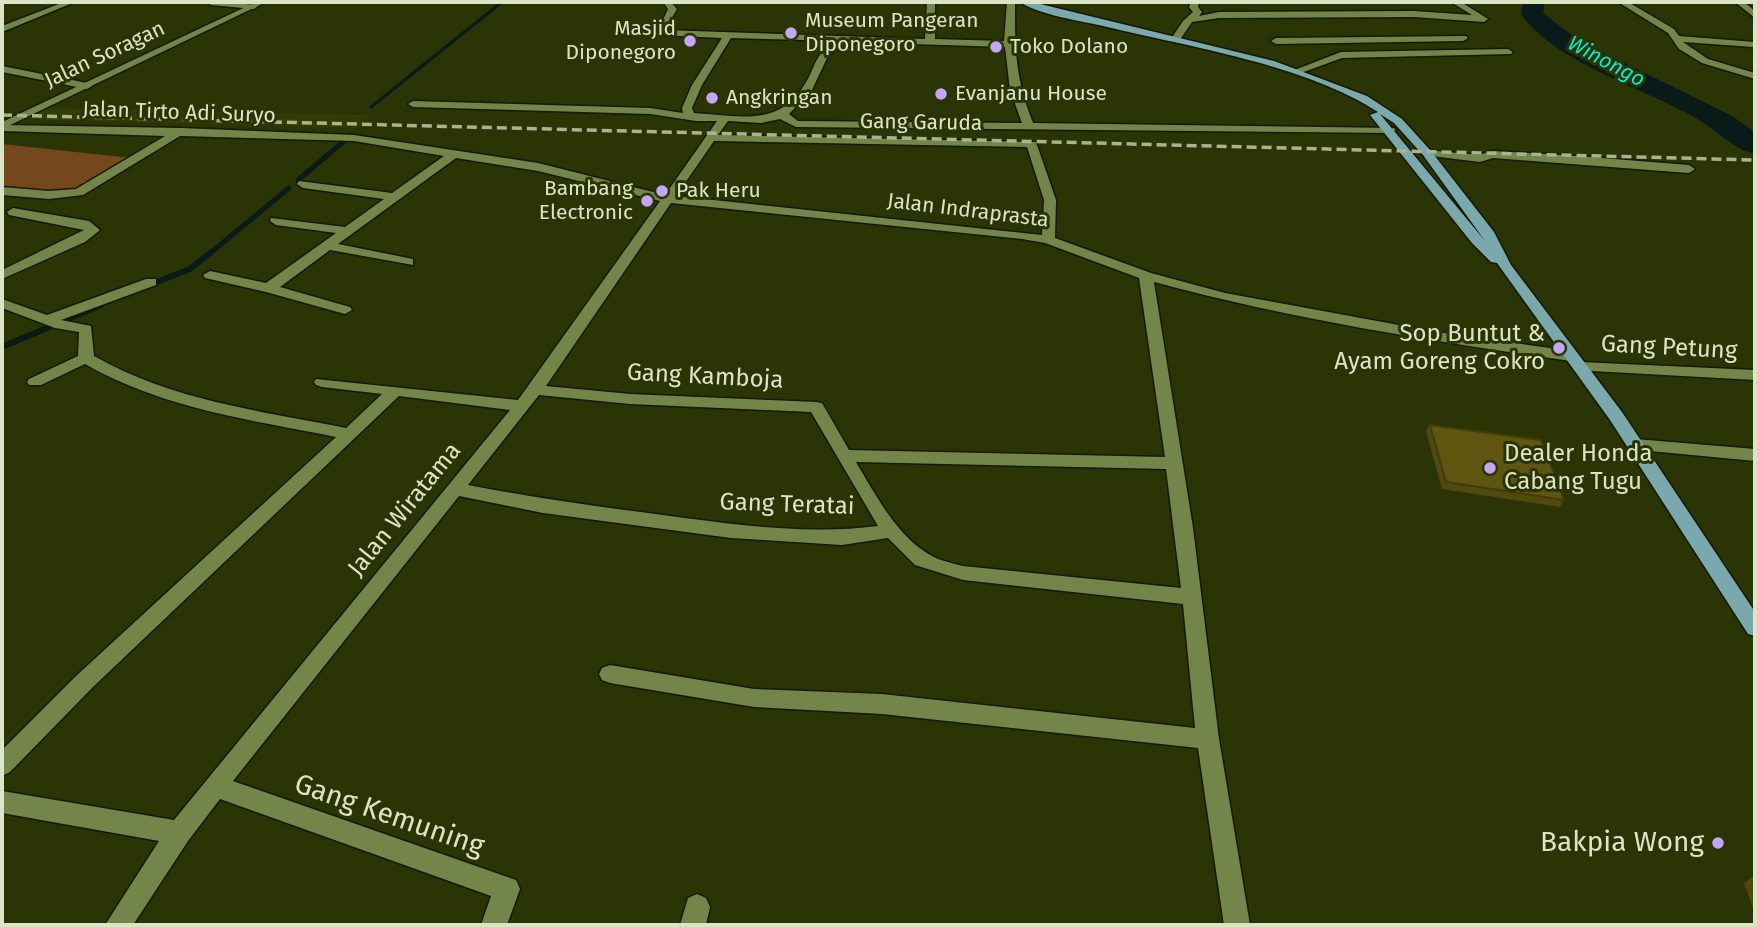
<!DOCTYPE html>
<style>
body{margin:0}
#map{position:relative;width:1757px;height:927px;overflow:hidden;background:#2a3405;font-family:"Fira Sans",sans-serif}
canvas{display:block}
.frame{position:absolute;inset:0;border:4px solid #dbe5c6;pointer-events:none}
</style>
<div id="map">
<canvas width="1757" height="927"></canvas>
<div class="frame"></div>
</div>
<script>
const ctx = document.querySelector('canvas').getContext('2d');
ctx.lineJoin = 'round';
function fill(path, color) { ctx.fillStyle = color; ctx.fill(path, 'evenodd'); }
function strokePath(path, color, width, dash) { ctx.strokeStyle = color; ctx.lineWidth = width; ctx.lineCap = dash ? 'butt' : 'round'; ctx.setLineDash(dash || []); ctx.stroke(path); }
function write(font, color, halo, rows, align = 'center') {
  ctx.font = font + ' "Fira Sans",sans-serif'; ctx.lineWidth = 6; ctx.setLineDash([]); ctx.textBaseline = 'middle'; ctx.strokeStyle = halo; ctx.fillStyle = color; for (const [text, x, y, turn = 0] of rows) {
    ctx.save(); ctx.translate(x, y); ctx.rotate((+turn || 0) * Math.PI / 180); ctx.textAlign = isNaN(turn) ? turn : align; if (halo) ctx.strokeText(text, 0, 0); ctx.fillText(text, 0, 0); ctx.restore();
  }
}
const built = new Path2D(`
 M42,108L370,115L357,128L20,119Z`);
const green = new Path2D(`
 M2,144L131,158L79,190L45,192L2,188Z`);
const streamFar2 = new Path2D(`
 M371,107L502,2`);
const streamFar1 = new Path2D(`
 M298,180L343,142
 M208,255L289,188`);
const stream = new Path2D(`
 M147,286L190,269L210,253
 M2,347L101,305`);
const river = new Path2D(`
 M1523,2H1545L1543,13L1578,40L1732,116L1755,132V154C1734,150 1715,129 1696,118C1646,89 1554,62 1521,14Z`);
const street = new Path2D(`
 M64,2H75L2,32V26Z
 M207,2H236L258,6L254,9L211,5Z
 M663,2H671L677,9L665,30L925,39L927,2H935V39L1004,41L1007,2H1015C1015,50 1015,77 1033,123L1394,128L1396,130L1390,133L796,127L780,119L761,123L728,121L718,135L1036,142L1056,200L1055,238L1151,273L1225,293L1437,332L1571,351L1579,356L1571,361C1431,341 1291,319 1154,282L1193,528L1219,739L1250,925H1224L1198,748L882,714L754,707L610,683L602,680L599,674L602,668L610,665L754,689L882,694L1195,728L1183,604L963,580L915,565L888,538L842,545L731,538L543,513L459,496L233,781L516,880L520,889L507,925H481L491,896L220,799L188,841L133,925H105L159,841L2,813V791L174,820L510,410L399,396L92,688L10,772L2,776V750L76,676L336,437C251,420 161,408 85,364L41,385H29L27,382L29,379L78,356L79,332L55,328L2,308V299L47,315L146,279H156V285L61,320L91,326L94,356C171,400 260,411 346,428L382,394L322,387L316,385L314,382L316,379L518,400L660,201L538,171L456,158L338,244L413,259V265L330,250L280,287L350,307L352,310L345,314L266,292L205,278L203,275L210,271L266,283L336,233L276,225L270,221L271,218L345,227L384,199L303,188L297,184L299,181L392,193L444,156L354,141L180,136L83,195L49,199L2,195V187L49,191L76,189L165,136L2,131V125L181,128L354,135L538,163L665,195L717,121H696L650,114L413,107L408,104L413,101L650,108L683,113L682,108L692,85L722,38L656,35L668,9ZM731,38L838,41C810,58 819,63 803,87C777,128 735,115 694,113L692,108L702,85ZM849,42L1005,47L1010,90L1022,123L798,121L789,114L812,90L828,56ZM714,141L1027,147L1044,200L1042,235L676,196ZM671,203L1022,239L1045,243L1139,278L1165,457L849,450L822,403L816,402L630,394L546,386ZM539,395L630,404L811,412L878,526C810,535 738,525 670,516C602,507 535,498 468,485ZM856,462L1166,469L1181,588L963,566C952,563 941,561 932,556C898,538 875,494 856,462Z
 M1191,2H1199L1198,7L1202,12L1199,16L1219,12L1414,11L1472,15L1451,2H1461L1488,19L1484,22L1414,17L1219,18L1192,22L1179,41H1173L1171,39L1183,21L1193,12L1189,7Z
 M1618,2H1628L1674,29L1679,36L1755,42L1753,47L1683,42L1708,59L1755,73V79L1702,63L1679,49L1668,33Z
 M1735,2H1744L1755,11V18Z
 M1466,36L1468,38L1463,41L1276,44L1271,41L1276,38Z
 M1508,49L1513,52L1511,54L1342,58L1301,73L1292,71L1341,52Z
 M2,66L87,83L92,86L87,89L2,72Z
 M1427,150L1479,155L1492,151L1564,155L1689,165L1695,169L1689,173L1493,158L1480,162L1423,155V151Z
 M13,208L89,221L100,230L85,242L2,279V270L84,230L9,215L7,212Z
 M1580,362L1755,370V380L1574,370L1572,367L1574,364Z
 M697,894L706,898L710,907L706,925H680L688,898Z`);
const secondary = new Path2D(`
 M256,2H266L2,129V122Z
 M1635,439L1755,449V461L1629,449L1626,445L1629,441Z`);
const primary = new Path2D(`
 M1020,2H1032L1274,61L1367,96L1402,119L1431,151L1494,232L1511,265L1622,412L1755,612V636L1748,634L1610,420L1497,263L1491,262L1472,243L1370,115L1378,112C1306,65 1190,47 1107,27C1083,21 1038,15 1020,2ZM1380,114L1394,123L1423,155L1485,241Z`);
const rail = new Path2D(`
 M2,115L1755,160`);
const wall = new Path2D(`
 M1430,425L1564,500L1560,507L1442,489L1426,431Z
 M1755,875V913L1744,883Z`);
const building = new Path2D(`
 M1430,425L1541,440L1564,500L1446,482Z`);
const markers = [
 [791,33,7,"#c3a7f2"],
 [690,41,7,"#c3a7f2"],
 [996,47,7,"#c3a7f2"],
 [941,94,7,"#c3a7f2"],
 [712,98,7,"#c3a7f2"],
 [662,191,7,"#c3a7f2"],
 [647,201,7,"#c3a7f2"],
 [1559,348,7,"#c3a7f2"],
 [1490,468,7,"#c3a7f2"],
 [1718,843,7,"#c3a7f2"]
];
const farPoinames = [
 ["Museum Pangeran",805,21],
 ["Diponegoro",805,45],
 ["Masjid",676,29,"right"],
 ["Diponegoro",676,53,"right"],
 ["Toko Dolano",1010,47],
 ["Evanjanu House",955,94],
 ["Angkringan",726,98],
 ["Bambang",633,189,"right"],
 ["Electronic",633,213,"right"],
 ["Pak Heru",676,191]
];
const farStreetnames = [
 ["Jalan Soragan",105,55,-25],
 ["Jalan Tirto Adi Suryo",179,113,2],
 ["Gang Garuda",921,123,1],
 ["Jalan Indraprasta",968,211,7]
];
const farWaternames = [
 ["Winongo",1606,62,28]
];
const poiNames = [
 ["Sop Buntut &",1545,334],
 ["Ayam Goreng Cokro",1545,362],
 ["Dealer Honda",1504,454,"left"],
 ["Cabang Tugu",1504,482,"left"]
];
const streetNames = [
 ["Gang Petung",1669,348,3],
 ["Gang Kamboja",705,377,3],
 ["Gang Teratai",787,505,2],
 ["Jalan Wiratama",405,510,-51]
];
const nearStreetnames = [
 ["Gang Kemuning",389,816,19]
];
const nearPoinames = [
 ["Bakpia Wong",1704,843]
];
fill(built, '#323d06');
fill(green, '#75481b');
strokePath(streamFar2, '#091b18', 3.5);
strokePath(streamFar1, '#091b18', 5);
strokePath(stream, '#091b18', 6);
fill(river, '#091b18');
strokePath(street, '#141a00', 3);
strokePath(secondary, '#141a00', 3);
strokePath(primary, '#141a00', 3);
fill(street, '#748549');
fill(secondary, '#748549');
fill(primary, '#7ba8ac');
strokePath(rail, '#a9b38f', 3.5, [10, 5]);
fill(wall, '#51490e');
fill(building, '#5e5510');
strokePath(building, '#423c0b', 2);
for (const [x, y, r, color] of markers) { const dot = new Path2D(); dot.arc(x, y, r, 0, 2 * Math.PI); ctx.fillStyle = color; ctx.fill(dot); strokePath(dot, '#2a3405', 2.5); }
write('21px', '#dbe5c6', '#2a3405', farPoinames, 'left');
write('21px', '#dbe5c6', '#2a3405', farStreetnames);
write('italic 21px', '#06ead2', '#2a3405', farWaternames);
write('24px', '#dbe5c6', '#2a3405', poiNames, 'right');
write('24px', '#dbe5c6', '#2a3405', streetNames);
write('28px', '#dbe5c6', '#2a3405', nearStreetnames);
write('28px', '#dbe5c6', '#2a3405', nearPoinames, 'right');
</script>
